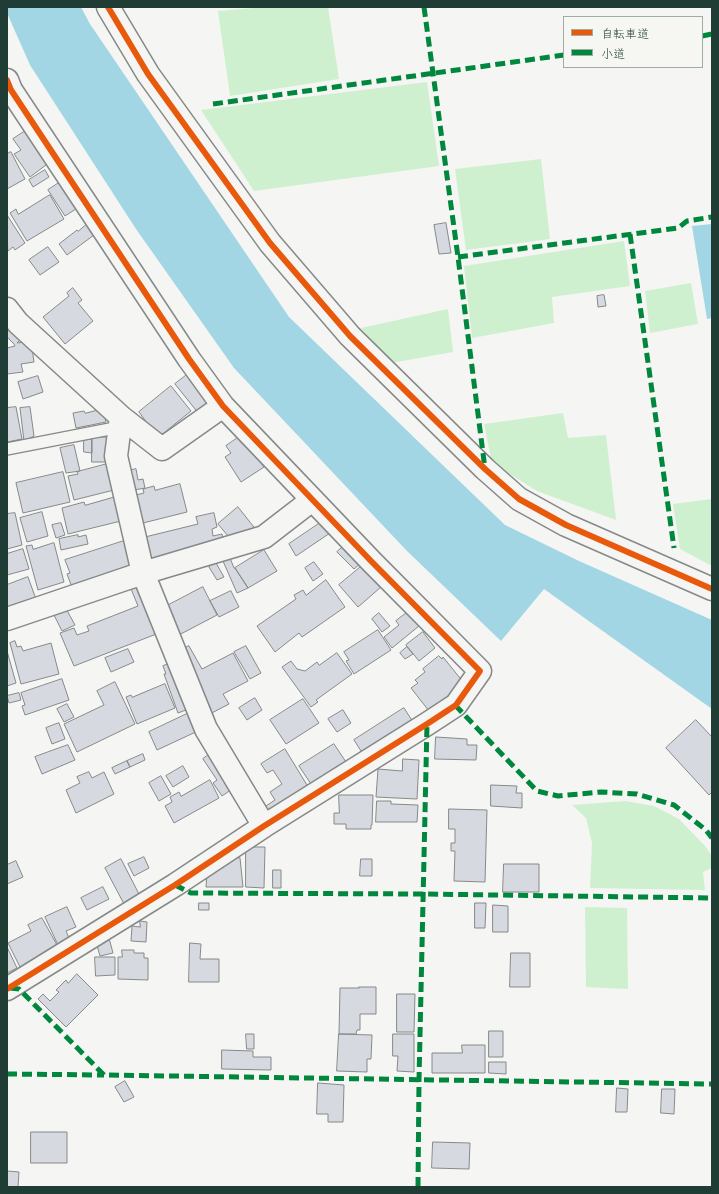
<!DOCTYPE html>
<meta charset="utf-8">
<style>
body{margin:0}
#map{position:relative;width:719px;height:1194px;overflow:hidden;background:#f5f5f3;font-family:Mali,"Klee One",sans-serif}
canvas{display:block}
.frame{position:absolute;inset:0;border:8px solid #1f3d34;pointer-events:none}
.legend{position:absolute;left:563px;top:16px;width:140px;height:52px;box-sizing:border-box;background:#f6f6f2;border:1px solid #a0aca6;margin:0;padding:5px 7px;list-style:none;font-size:12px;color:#1f3d34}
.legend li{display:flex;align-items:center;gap:8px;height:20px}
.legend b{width:20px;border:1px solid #a0aca6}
</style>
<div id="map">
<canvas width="719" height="1194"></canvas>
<div class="frame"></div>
<ul class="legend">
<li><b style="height:5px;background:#e8590c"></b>自転車道</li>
<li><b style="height:5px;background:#00873e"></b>小道</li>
</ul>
</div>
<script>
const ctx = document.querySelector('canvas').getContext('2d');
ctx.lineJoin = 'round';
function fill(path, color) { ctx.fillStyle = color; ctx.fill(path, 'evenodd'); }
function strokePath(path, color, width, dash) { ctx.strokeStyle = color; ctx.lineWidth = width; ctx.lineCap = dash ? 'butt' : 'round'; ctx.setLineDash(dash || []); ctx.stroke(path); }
const green = new Path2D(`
 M266,7H328L339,79L230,96L218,11Z
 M427,82L439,166L254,191L201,110Z
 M541,159L550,239L466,250L455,169Z
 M624,241L630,286L552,297L554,323L472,338L464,266Z
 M691,283L698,324L650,333L645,291Z
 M448,309L453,352L391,363L361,328Z
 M563,413L568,438L606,435L616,520L537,491L492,463L484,424Z
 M712,499V566L680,549L673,504Z
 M625,801L654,806L679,819L705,846L712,856V868L703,872L705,890L590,888L592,843L586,818L572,805Z
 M585,907L627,908L628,989L586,987Z`);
const water = new Path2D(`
 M7,7H81L90,24L289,317L505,525L579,561L712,620V709L544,589L501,641L407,551L234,368L136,229L30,65L7,13Z
 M712,224V318L707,319L692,226Z`);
const building = new Path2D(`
 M27,130L50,162L30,177L14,154L21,150L13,139Z
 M11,152L25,179L7,189V154Z
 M45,170L49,177L33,187L29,180Z
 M62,181L79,207L65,216L48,190Z
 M50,195L64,219L27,241L10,213L16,209L18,214Z
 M7,215L25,243L15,250L13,247L8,251Z
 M446,223L451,253L439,254L434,225Z
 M86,225L94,235L67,255L59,244L77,230L78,231Z
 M48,247L59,262L40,275L29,260Z
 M73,288L82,300L78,303L93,321L65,344L43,317L69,296L67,293Z
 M604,295L606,306L598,307L597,296Z
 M7,318L25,335L17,343L31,341L34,362L21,364L23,372L7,374V348L15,346L14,344L7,337Z
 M188,374L212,403L199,414L175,384Z
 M38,376L43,392L23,399L18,382Z
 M171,386L191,411L160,436L129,418L134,412L147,423L139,412Z
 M16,407L22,439L7,442V408Z
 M30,407L34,436L24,441L20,408Z
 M103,409L106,422L76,428L73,413L84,411L85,413Z
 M92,437H113L112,462H92Z
 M239,437L244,444L247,442L264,467L241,482L225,457L231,453L226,446Z
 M84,439H92V453L84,452Z
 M74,445L80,471L66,473L60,448Z
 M111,463L118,489L74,500L68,476L78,474L77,472Z
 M136,469L138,480L143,479L145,488L129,491L124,472Z
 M63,472L70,502L23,513L16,483Z
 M180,484L187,512L139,524L132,496L144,493L143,489L154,486L155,490Z
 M119,496L125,520L68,534L62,508L84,502L85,505Z
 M238,507L257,531L233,542L218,524Z
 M42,512L48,536L27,542L20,518Z
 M15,513L22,545L7,549V514Z
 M214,513L217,527L212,529L213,536L222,534L224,545L151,563L145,537L198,524L196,517Z
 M323,521L330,533L296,556L289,544Z
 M61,523L65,535L56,538L52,525Z
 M78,535V537L86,535L88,544L61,550L59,539Z
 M124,541L134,564L93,578L94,583L73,590L67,574L70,573L65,560Z
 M54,543L64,582L38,590L26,546L32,545L33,549Z
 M344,546L361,563L354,569L337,552Z
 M23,549L29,569L7,575V554Z
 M264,550L277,571L248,588L235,568Z
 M230,558L234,568H235L248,588L237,593L223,561Z
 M314,562L323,574L313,581L305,568Z
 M216,563L224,577L217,580L209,567Z
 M363,565L381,587L358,607L339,585Z
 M28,577L37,602L7,613V585Z
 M142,579L164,631L74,666L60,633L74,628L77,635L89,631L87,626L138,606L129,584Z
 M326,580L345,607L302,637L299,633L275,652L257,626L296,599L294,595L303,590L306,595Z
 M203,587L217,615L177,636L163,608Z
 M231,591L239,607L219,617L210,601Z
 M64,605L75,625L62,631L52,611Z
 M408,612L419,626L392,648L384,637L399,625L396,621Z
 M379,613L390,626L382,632L372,619Z
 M378,630L391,650L354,674L346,661L349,660L344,652Z
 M423,632L435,648L419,661L406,645Z
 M15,641L17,647L21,646L23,651L51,643L59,674L21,684L10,643Z
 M189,646L202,669L233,653L248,681L223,694L229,704L206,716L181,650Z
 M246,646L261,673L250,679L234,652Z
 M407,647L413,654L405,659L400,653Z
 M128,649L134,662L111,672L105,658Z
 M7,651L16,683L7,686Z
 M337,653L352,674L316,700L318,702L311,707L282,667L291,661L297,669L305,671L317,662L319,665Z
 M439,656L442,659L443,657L464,683L429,711L411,688L418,683L415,680L425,672L423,669Z
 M175,662L191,708L178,713L164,674H166L163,666Z
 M62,679L69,700L25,715L22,706L25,705L21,693Z
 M115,682L135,724L77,752L64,724L104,705L97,691Z
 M165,684L175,708L137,724L126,697L131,695L132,697Z
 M19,693L21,700L9,703L7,696Z
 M255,698L262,710L247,720L239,708Z
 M303,699L319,723L286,744L270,720Z
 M67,704L74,717L64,722L57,709Z
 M404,708L413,722L363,754L354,740Z
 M343,710L351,723L337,732L328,719Z
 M191,712L200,730L157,750L149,732Z
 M696,720L712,737V792L709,795L666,748Z
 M59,723L65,739L52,744L46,728Z
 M436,737L467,739V745H477L476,760L435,759Z
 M334,744L348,765L313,787L299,766Z
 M68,745L75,760L42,774L35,757Z
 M285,749L310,790L268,816L263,808L275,800L270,792L282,784L273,770L267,773L261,764Z
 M214,751L238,785L222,796L213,783L217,780L203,759Z
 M143,754L145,760L130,767L127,761Z
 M403,759L419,760L417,799L376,797L378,769L402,771Z
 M127,761L130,767L115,774L112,768Z
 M183,766L189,777L173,787L166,776Z
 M89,772L92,778L104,772L114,794L76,813L66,790L80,783L77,777Z
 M161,776L171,794L159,801L149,783Z
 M210,780L219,798L174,823L165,806L172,802L170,797L179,792L181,796Z
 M491,785L517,786L516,793H522V808L491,806Z
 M339,795H373L372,825H371V829H346V824H334V813H339Z
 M377,801H391V804L418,805L417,822H376Z
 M449,809L487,810L485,882L454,881L455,851H451V843H455V829H449Z
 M246,847H265L264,888L246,887Z
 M144,857L149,868L134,876L128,864Z
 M240,858L243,887H206L207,873L229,863L228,859Z
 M121,859L140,896L124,904L105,868Z
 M361,859H372V876H360Z
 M16,861L23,877L7,884V865Z
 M504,864H539V892H503Z
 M273,870H281V888H273Z
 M103,887L109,899L87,910L81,898Z
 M199,903H209V910H199Z
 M475,903H486L485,928H475Z
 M493,905L508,906V932H493Z
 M67,907L76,927L66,931L70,940L58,945L45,917Z
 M42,918L57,945L46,951L47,953L20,967L8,943L31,931L28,925Z
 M140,921L147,922L146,942L131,941L132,926L140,927Z
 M109,938L113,953L100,956L96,942Z
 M190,943L201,944L200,959H219V982H189Z
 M7,947L17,968L7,973Z
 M122,950H134V953H144V958H148V980L118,979V957H122Z
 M511,953H530V987H510Z
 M95,957H115V975L96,976Z
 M77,974L98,995L66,1027L38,999L43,994L50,1001L59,992L56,990L66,980L68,983Z
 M359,987H376V1014H360V1030H357L356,1034H339L340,988H359Z
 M397,994H415L414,1032H397Z
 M489,1031H503V1057H489Z
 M246,1034H254V1049H247Z
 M339,1034L372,1035L371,1059H367V1072L337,1071Z
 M393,1034H414V1072L397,1071L398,1056H393Z
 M462,1045H485V1073H432V1053H462Z
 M222,1050L253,1051V1057H271V1070L222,1069Z
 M489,1062H506V1074L489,1073Z
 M125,1081L134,1097L124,1102L115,1087Z
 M318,1083L344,1085L343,1122H328V1114H317Z
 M617,1088L628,1089L627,1112H616Z
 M662,1089H675L674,1114L661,1113Z
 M31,1132H67V1163H31Z
 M433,1142L470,1143L469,1169L432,1168Z
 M7,1171L19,1172L18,1187H7Z`);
const service = new Path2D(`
 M7,449L120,427`);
const minor = new Path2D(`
 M108,7L148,74L270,243L350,336L485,469L519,499L566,525L712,589
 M7,80L11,90L189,359L223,406L371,561L480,671L456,705L427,724L264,826L175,885L7,989
 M7,309L18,323L121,417L162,449L223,406
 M121,417L116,456L143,573L206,729L264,826
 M7,619L143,573L264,537L312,500`);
const quiet = new Path2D(`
 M424,7L458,257L485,469
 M702,36L712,34
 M213,104L564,55
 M630,234L674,548
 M458,257L678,228L687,221L712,217
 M455,705L537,791L558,796L601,792L637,794L674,805L706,830L712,838
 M175,885L191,893L423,894L712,898
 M10,988L19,989L104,1075L712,1084
 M7,1074L104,1075
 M418,1187L419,1080L427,724`);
const cycleway = new Path2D(`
 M108,7L148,74L270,243L350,336L485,469L519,499L566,525L712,589
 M7,80L11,90L189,359L223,406L371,561L480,671L456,705L427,724L264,826L175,885L7,989`);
fill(green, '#cff0cf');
fill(water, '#a2d6e5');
fill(building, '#d7d9e1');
strokePath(building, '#858a88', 1);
strokePath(service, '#858a88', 14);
strokePath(minor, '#858a88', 25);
strokePath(service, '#f5f5f3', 11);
strokePath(minor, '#f5f5f3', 22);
strokePath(quiet, '#00873e', 5, [10, 5]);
strokePath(cycleway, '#e8590c', 6);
</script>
